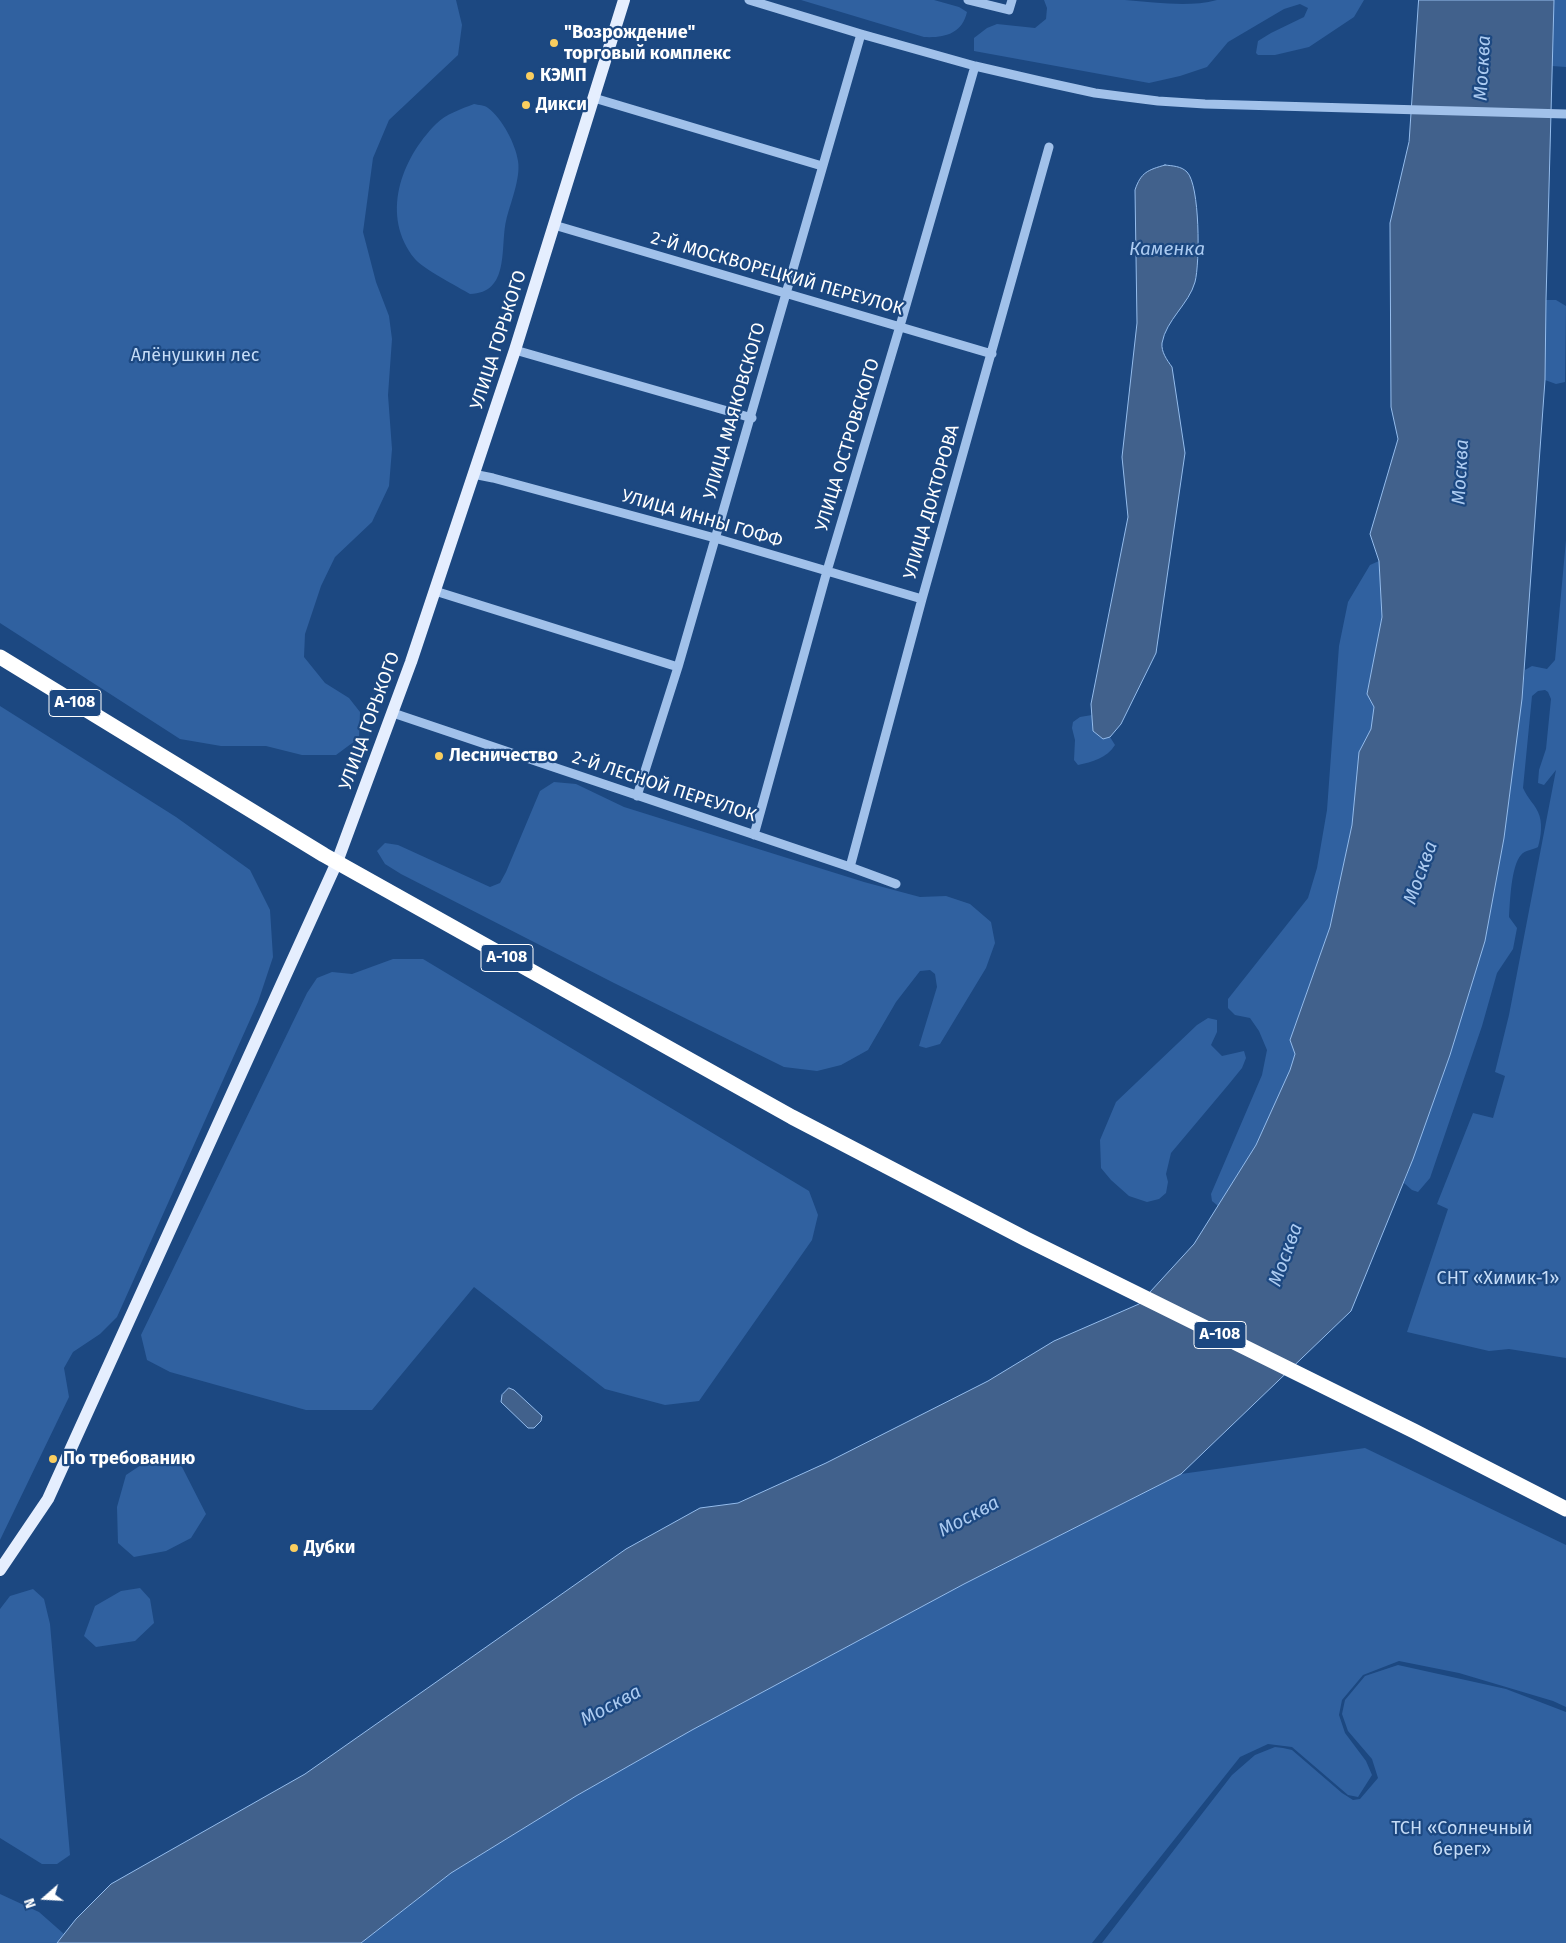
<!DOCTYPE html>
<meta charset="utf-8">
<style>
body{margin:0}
#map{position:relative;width:1566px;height:1943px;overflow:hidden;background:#1c4881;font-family:"Fira Sans",sans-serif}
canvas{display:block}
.north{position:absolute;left:20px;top:1873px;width:50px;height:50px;-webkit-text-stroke:4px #1c4881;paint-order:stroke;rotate:251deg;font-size:14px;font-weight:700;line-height:20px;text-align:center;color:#fff}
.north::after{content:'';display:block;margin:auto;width:18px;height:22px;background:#fff;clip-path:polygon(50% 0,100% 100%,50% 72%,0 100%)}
</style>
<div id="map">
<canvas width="1566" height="1943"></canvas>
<div class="north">N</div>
</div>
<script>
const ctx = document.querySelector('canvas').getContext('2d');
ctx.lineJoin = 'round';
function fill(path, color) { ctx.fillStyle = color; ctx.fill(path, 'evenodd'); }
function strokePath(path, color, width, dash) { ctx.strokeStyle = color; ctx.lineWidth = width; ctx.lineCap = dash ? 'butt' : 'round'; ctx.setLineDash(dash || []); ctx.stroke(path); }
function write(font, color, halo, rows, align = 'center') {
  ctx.font = font + ' "Fira Sans",sans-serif'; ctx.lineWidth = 4.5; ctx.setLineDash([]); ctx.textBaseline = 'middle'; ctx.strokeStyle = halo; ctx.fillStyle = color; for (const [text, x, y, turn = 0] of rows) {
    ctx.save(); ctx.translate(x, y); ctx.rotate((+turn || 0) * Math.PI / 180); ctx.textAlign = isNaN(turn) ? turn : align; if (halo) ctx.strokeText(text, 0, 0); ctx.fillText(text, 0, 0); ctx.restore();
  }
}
const green = new Path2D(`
 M0,0H456L462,25L458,55L389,120L373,158L363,232L376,282L389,316L392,339L388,395L392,449L389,486L372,522L335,557L321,586L305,634L304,657L325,683L349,698L360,712L359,738L336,755H302L266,746H221L180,739L0,623Z
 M801,0H934L959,7L967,12C962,34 944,38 924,37Z
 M1044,0C1071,0 1098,0 1125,0C1155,2 1187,8 1217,0H1364L1354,17L1309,47L1275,55H1258L1256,53L1258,41L1271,33L1304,17L1308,8L1300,4L1284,9L1228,42L1207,67L1180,76L1149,83L974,51V38L987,28L997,24L1035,28L1046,19L1047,8Z
 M1554,0H1566V67L1552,66Z
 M474,104C478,105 485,105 488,108C502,118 516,145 518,161C521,178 510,204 506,221C500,248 510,293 470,294C458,287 422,268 415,259C380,216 401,159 436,124C446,114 461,109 474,104Z
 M1546,300H1556L1566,306L1565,382L1556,384L1545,380Z
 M1566,540V1358L1509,1349L1489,1351L1407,1332L1448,1209L1437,1204L1473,1113L1493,1118L1505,1076L1495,1072L1509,1015L1556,770L1544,785L1538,783L1539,770L1546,749L1551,699L1548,692L1545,690L1538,691L1532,696L1523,788C1528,799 1533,802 1538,812C1543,822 1541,837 1538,847C1533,850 1525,850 1521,855C1511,866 1510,902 1509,917L1517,928L1513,949L1497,973L1482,1026L1430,1178L1418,1192L1412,1190L1404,1183L1450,1055L1485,941L1504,838L1525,670L1532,666L1547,669L1555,660Z
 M1379,561L1382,617L1367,694L1374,707L1371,729L1359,752L1352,825L1330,927L1290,1040L1295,1054L1290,1071L1256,1145L1218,1206L1212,1201L1211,1194L1262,1075L1267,1050L1259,1031L1250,1018L1235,1015L1228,1008V999L1308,898L1317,868L1327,810L1339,646L1348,602L1370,565Z
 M0,706L176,817L250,870L270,910L273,957L258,1002L117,1317L100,1334L73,1352L64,1368L69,1397L0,1540Z
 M1092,715L1093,731L1103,739L1110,737L1115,745C1107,758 1092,762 1078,765L1074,760L1075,740L1072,728L1073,722L1080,717Z
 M554,782L576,784L624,807L864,882L920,897L946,896L970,904L991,922L995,943L986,968L940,1044L926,1048L919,1046L937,987L935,974L930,970L920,971L896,1002L868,1050L841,1065L817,1071L784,1067L614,983L401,874L385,864L377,851L385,843L398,845L490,887L500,883L506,872L540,791Z
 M393,959H423L809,1191L818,1215L812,1240L699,1401L665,1405L605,1389L474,1287L372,1410H306L170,1372L147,1360L141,1335L307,993L317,978L332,972L352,974Z
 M1208,1018L1217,1020V1032L1211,1045L1222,1056L1244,1051L1246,1058L1242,1068L1229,1084L1171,1153L1166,1174L1168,1182L1166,1193L1159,1199L1147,1202L1129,1196L1111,1180L1101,1168L1100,1140L1116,1102L1197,1025Z
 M1365,1448L1566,1545V1707L1553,1701L1459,1673L1399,1661L1363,1675L1342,1700L1339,1715L1345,1733L1366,1761L1372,1775L1358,1797L1348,1795L1292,1747L1268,1744L1240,1757L1092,1943H361L451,1873L576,1796L692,1730L964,1584L1181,1474Z
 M168,1457L182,1467L206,1514L191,1538L166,1551L134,1557L118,1543L117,1507L126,1475L150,1459Z
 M140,1588L150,1599L154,1623L135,1641L96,1647L84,1636L95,1606L121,1591Z
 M33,1589L44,1599L50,1624L70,1855L57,1864H42L0,1838V1609L10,1596Z
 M1398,1665L1506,1689L1566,1712V1943H1102L1232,1775L1255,1755L1275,1747L1283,1748L1292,1750L1342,1793L1353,1800L1360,1799L1378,1778L1372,1759L1348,1731L1342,1714L1345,1700L1365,1676Z
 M0,1894L39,1912L64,1934L57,1943H0Z`);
const water = new Path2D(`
 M1419,0H1554L1546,300L1545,380L1522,699L1504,838L1485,941L1450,1055L1413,1159L1351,1311L1181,1474L964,1584L692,1730L576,1796L451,1873L361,1943H57L76,1919L111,1884L305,1774L626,1549L700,1508L738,1503L826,1463L988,1381L1054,1341L1139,1304L1194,1244L1256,1145L1290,1070L1295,1054L1290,1040L1330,927L1352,825L1359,752L1371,729L1374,707L1367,694L1382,617L1379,561L1370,534L1398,439L1391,407L1390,223L1409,142Z
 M1165,165C1173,166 1181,166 1187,172C1200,185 1200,263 1195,282C1189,304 1166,320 1162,343C1161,352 1167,360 1172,367L1185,453L1156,653L1121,724L1110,737L1103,739L1093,731L1091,704L1128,517L1122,457L1137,323L1135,190C1141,172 1148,170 1165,165Z
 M509,1388L514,1390L542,1416L541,1421L534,1428H528L501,1402L502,1395Z`);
const minor = new Path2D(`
 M749,0L861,34L975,66L1040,81L1095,93L1158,101L1205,104L1566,114
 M968,0L1009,10L1012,0
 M594,98L822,166
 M554,225L992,354
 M515,350L752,418
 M473,474L493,478L715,538L922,599
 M435,591L678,667
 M393,713L850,867L896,884
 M637,796L678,667L861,34
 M754,835L827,571L900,326L975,66
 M850,867L922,599L1049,147`);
const major = new Path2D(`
 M0,1570L48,1499L337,862L411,662L515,350L624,0`);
const highway = new Path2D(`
 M0,657L324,855L792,1117L1026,1239L1414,1431L1566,1509`);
const markers = [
 [554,43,5,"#face5f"],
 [530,76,5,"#face5f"],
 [526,105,5,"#face5f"],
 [439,756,5,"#face5f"],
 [53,1459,5,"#face5f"],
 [294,1548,5,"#face5f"]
];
const shields = [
 [75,703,52],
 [507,958,52],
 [1220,1335,52]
];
const shieldNames = [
 ["А-108",75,703],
 ["А-108",507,958],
 ["А-108",1220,1335]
];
const poiNames = [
 ["\"Возрождение\"",564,33],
 ["торговый комплекс",564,54],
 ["КЭМП",540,76],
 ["Дикси",536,105],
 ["Лесничество",449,756],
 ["По требованию",63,1459],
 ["Дубки",304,1548]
];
const streetNames = [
 ["2-Й МОСКВОРЕЦКИЙ ПЕРЕУЛОК",777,274,16],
 ["УЛИЦА ГОРЬКОГО",499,340,-72],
 ["УЛИЦА МАЯКОВСКОГО",735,411,-74],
 ["УЛИЦА ОСТРОВСКОГО",848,445,-73],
 ["УЛИЦА ДОКТОРОВА",932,502,-74],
 ["УЛИЦА ИННЫ ГОФФ",702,519,16],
 ["УЛИЦА ГОРЬКОГО",370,721,-70],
 ["2-Й ЛЕСНОЙ ПЕРЕУЛОК",664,787,18]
];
const parkNames = [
 ["Алёнушкин лес",195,356],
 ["СНТ «Химик-1»",1498,1279],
 ["ТСН «Солнечный",1462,1829],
 ["берег»",1462,1850]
];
const waterNames = [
 ["Москва",1483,68,-87],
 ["Каменка",1167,250],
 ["Москва",1461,472,-87],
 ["Москва",1421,873,-70],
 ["Москва",1286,1255,-70],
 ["Москва",969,1517,-28],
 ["Москва",611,1706,-28]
];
fill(green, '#3061a0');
fill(water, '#41618c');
strokePath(water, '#94bcec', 1);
strokePath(minor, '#a1c1ea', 9);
strokePath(major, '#e5eefe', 12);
strokePath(highway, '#fff', 15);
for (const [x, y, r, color] of markers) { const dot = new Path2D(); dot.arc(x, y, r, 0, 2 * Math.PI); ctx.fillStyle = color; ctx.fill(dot); strokePath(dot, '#1c4881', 2); }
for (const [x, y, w] of shields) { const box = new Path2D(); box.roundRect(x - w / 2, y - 13.5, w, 27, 4); ctx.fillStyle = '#1c4881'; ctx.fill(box); strokePath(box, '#fff', 1); }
write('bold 16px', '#fff', null, shieldNames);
write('bold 18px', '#fff', '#1c4881', poiNames, 'left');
write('18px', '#fff', '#1c4881', streetNames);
write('18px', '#c5dcf7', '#1c4881', parkNames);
write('italic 19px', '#accbf1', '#1c4881', waterNames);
</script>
